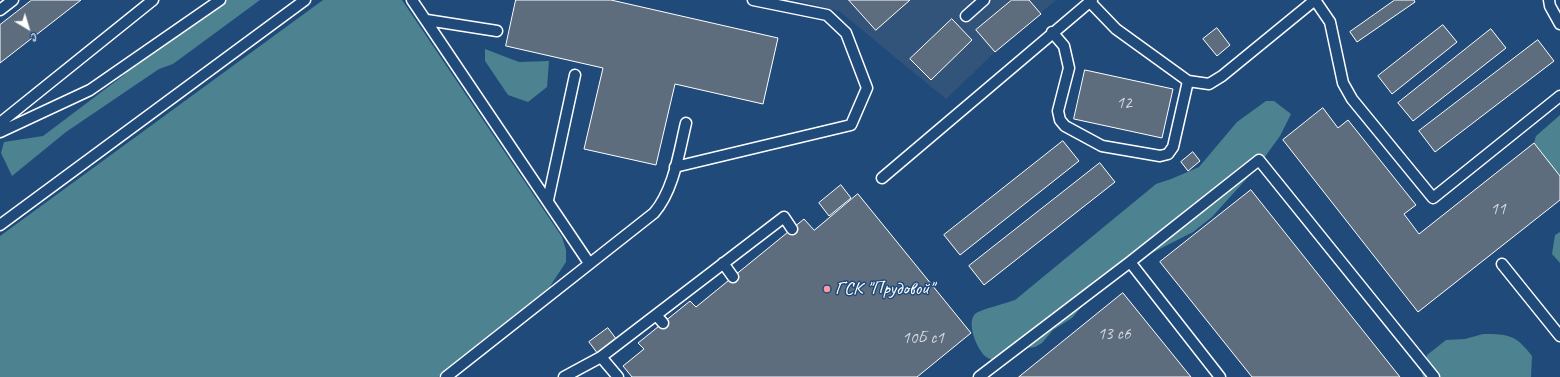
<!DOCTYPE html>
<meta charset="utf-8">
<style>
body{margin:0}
#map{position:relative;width:1560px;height:377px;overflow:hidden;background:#1f4a7a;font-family:Caveat,sans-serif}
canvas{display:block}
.north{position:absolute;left:8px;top:8px;width:40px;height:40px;-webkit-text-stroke:3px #1f4a7a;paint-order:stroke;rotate:142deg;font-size:11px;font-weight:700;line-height:16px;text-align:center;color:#fff}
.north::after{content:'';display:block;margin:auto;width:14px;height:18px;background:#fff;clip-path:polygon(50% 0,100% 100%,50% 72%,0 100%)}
</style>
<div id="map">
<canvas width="1560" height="377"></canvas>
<div class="north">С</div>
</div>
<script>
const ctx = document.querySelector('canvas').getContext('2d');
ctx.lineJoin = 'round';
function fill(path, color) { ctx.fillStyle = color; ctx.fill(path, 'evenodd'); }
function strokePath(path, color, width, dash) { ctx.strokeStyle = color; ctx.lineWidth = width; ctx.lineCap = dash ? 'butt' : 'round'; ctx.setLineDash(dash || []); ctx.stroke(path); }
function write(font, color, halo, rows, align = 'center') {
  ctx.font = font + ' Caveat,sans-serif'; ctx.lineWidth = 3; ctx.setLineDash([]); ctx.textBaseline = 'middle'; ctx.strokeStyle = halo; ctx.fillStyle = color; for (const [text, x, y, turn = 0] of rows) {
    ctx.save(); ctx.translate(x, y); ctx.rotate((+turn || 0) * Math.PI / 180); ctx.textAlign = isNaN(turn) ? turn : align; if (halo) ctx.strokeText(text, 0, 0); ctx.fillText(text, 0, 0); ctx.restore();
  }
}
const built = new Path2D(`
 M795,0H1056L995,52L946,99L839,11Z`);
const green = new Path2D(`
 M224,0H260L173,64L159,69L66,132L12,176L1,153L4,142L43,136L124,75L133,64Z
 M323,0H402L562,237L566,250V262L549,288L438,377H0V236Z
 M485,49L519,62L549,61L547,87L528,102L508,95L485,61Z
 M1266,101H1274L1291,114L1280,136L1259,165L1212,217L1193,232L1142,258L1101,284L1072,318L1053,330L1042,343L1035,347L1020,349L999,362C995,360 988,359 985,356C977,349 966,323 975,314C979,310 1007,303 1015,300L1156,184L1171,179L1199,167L1237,122Z
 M1560,115V176L1534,143L1536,136Z
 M1560,232V263L1552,254L1555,235Z
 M1483,334C1509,334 1516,335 1532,356L1531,377H1423L1422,373L1427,355L1446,340L1465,339Z`);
const building = new Path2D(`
 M32,0H81L0,63V25Z
 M516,0H611L778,38L763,104L675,84L656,165L584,149L603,68L506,46Z
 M849,0H910L876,30Z
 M1012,0H1029L1041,14L995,52L976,30Z
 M1395,0H1414L1415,2L1357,42L1350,32Z
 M952,19L972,40L931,80L910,59Z
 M1443,25L1457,42L1392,94L1378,76Z
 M1217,28L1230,45L1217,56L1203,39Z
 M1491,29L1506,48L1413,121L1398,103Z
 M1538,40L1554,61L1435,152L1419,131Z
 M1085,70L1173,89L1162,138L1074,119Z
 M1323,108L1338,128L1348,120L1416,205L1404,214L1419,234L1534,143L1560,176V200L1418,312L1283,140Z
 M1063,141L1079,161L960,255L944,235Z
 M1193,152L1200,161L1188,171L1181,162Z
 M1100,163L1115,182L984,285L969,266Z
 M841,185L851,198L829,216L819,203Z
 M1251,190L1400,377H1252L1160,262Z
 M858,194L971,333L917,377H632L623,366L644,349L638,343L690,301L696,307L804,219L814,230Z
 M1123,293L1191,377H1019Z
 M608,328L617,340L598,354L589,342Z`);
const service = new Path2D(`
 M412,0L589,263
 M1315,0L1330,22L1343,83L1352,99L1433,198L1560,96
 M1549,0L1550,6L1560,24
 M1090,2L1116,29L1188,81L1209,84L1222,76L1315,0
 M0,10L13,0
 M966,16L984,0
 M427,20L497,31
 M1052,32L1064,46L1069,68L1058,111L1060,120L1065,126L1102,146L1160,156L1168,154L1173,147L1188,81
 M0,123L153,0
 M0,132L90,90L220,0
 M675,167L851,125L867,88L846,33L827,15L753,0
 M882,178L1092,0
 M548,200L575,75
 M0,225L305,0
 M1130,262L1220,377
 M723,263L733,277
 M1502,264L1560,336
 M656,315L663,323
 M601,357L618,377
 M446,377L654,213C674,190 679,152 686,123
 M564,377L601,357L784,217L792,229
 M979,377L1130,262L1259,160L1434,377`);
const markers = [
 [827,289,4,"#ff9aa2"]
];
const numberNames = [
 ["12",1124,104],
 ["11",1498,210],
 ["13 с6",1114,335],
 ["10Б с1",923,339]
];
const poiNames = [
 ["ГСК \"Прудовой\"",835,289]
];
fill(built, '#32547b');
fill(green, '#4d8290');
fill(building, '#5e6d7e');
strokePath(building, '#fff', 1);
strokePath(service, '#fff', 13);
strokePath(service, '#1f4a7a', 10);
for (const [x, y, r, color] of markers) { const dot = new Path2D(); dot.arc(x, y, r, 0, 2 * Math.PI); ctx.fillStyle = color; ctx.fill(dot); strokePath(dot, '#1f4a7a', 1.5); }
write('17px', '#d7dadf', null, numberNames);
write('19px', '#fff', '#1f4a7a', poiNames, 'left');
</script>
